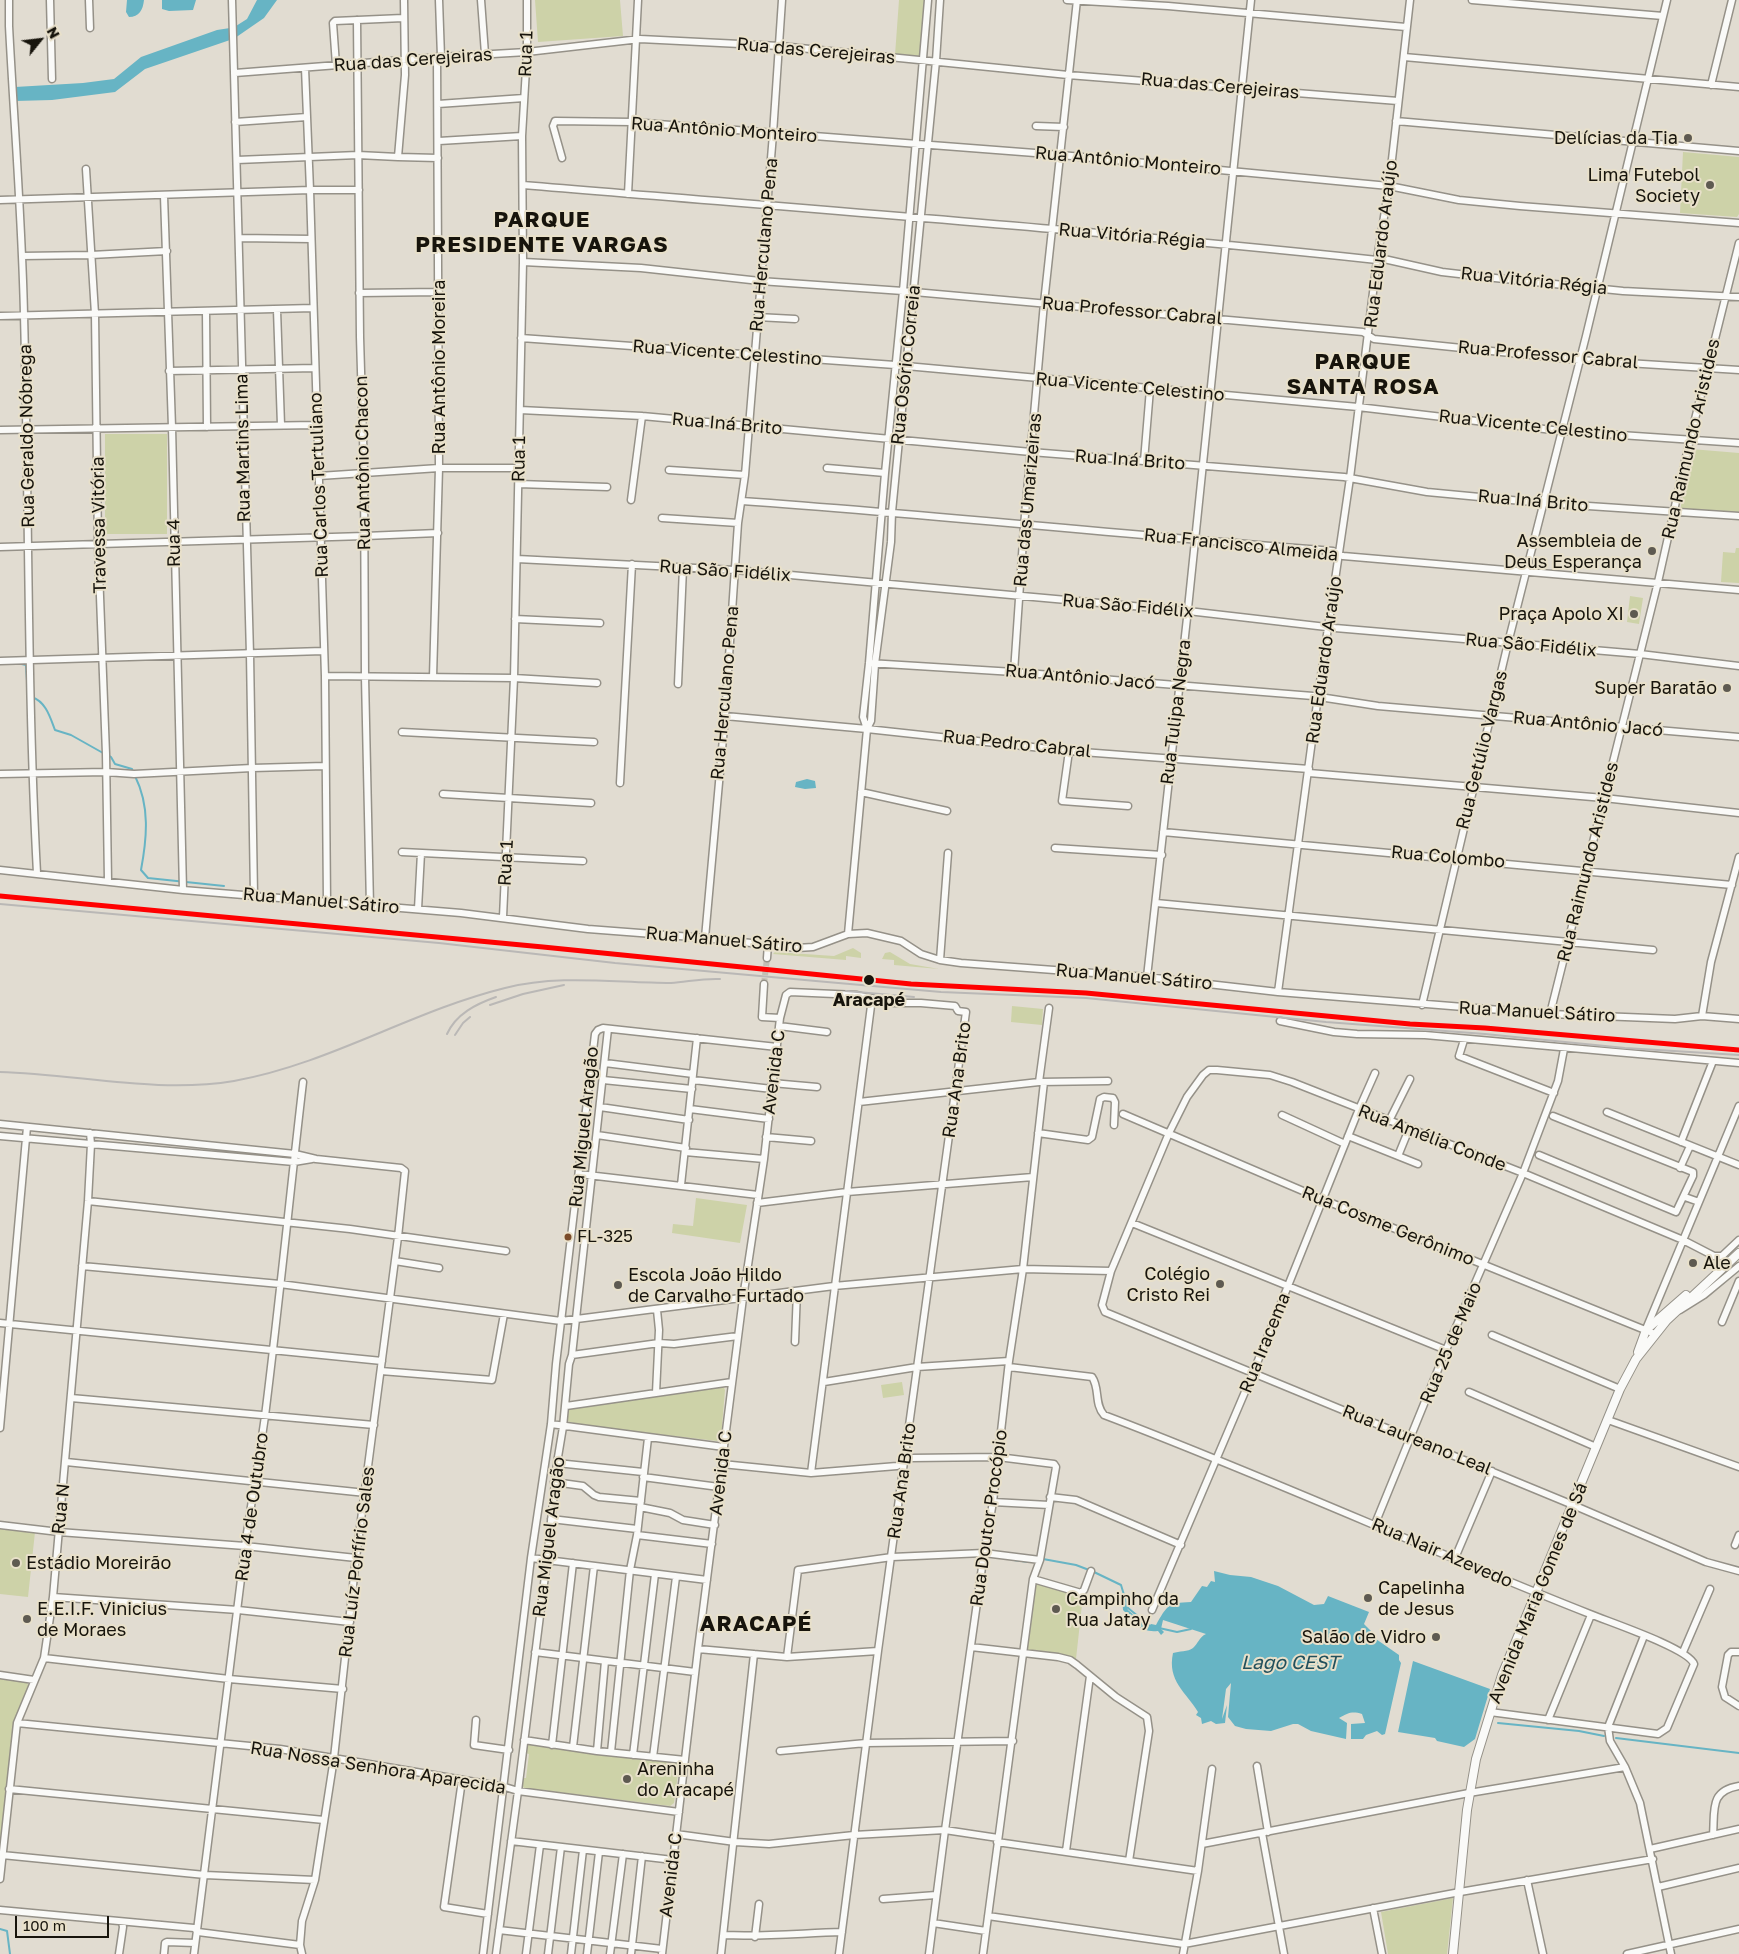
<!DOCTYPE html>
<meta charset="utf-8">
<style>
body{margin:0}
#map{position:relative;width:1739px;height:1954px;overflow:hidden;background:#e1dcd1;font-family:"Golos Text",sans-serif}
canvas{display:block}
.north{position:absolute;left:15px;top:15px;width:50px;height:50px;-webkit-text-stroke:4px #e8e0ca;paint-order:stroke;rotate:61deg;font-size:14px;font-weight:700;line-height:20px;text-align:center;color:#17140c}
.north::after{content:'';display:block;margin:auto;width:18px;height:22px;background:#17140c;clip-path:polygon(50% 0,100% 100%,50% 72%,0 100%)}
.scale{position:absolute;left:15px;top:1916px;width:94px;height:22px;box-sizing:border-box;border:2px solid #17140c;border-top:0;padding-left:6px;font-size:15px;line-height:18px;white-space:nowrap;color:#17140c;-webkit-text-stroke:4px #e8e0ca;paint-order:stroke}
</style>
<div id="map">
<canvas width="1739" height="1954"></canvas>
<div class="north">N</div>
<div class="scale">100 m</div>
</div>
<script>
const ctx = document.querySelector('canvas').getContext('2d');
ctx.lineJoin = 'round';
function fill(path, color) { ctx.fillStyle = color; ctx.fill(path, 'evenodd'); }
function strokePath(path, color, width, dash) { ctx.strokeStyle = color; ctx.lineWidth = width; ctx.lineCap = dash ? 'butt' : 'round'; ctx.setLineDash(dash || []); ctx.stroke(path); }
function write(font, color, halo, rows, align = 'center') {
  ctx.font = font + ' "Golos Text",sans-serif'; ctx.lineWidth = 4; ctx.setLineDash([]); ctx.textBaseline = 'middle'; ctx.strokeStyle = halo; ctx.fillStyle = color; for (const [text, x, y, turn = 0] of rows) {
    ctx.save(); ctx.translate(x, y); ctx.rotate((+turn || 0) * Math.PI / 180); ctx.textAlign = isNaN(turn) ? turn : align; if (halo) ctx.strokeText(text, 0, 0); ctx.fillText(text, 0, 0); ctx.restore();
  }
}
const green = new Path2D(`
 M535,0H620L623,36L538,42Z
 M899,0H926L921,59L895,55Z
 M1683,152L1739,157V214L1737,217L1680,213Z
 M105,434H167V534H105Z
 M1691,449L1739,453V513L1680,511Z
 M1736,548H1739V583L1721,582L1723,552L1735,553Z
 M1630,596L1643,598L1639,624L1627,622Z
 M853,948L861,953V958L846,956V960L773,954L775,952L834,956Z
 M890,952L910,964L939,969L894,965V960L882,959L885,953Z
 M1012,1006L1043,1009L1042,1025L1011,1022Z
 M696,1198L747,1205L740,1243L672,1233L673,1224L693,1226Z
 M902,1382L904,1395L883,1398L881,1385Z
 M723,1386L725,1390L721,1438L717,1441L580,1425L567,1421L566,1413L569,1409Z
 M0,1528L35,1532L28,1597L0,1594Z
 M1035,1581L1083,1595L1076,1659L1025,1651Z
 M0,1678L26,1680L29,1687L15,1719L0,1847Z
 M530,1743L676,1762L679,1766L674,1803L670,1806L524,1788L521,1784L522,1778H526L529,1754L525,1753L526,1747Z
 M1453,1898L1447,1954H1388L1381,1912Z`);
const water = new Path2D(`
 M127,0H144C143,10 139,17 129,17L126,12Z
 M162,0H196L193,10L169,11L162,9Z
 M257,0H277L264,18L235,38L236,26L247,19Z
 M230,28V40L145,69L115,92L52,100L15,101V87L83,83L114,79L141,57L217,30Z
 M807,779L815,781L816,788L805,789L795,787L796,782Z
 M1214,1571L1230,1575L1251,1577L1278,1586L1314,1605L1324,1604L1328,1596L1369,1612L1364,1624L1371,1631L1373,1637L1399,1655V1660L1401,1663L1385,1734L1382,1735L1377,1731L1366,1735L1363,1739H1351V1724L1365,1723L1362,1714C1352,1711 1348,1713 1339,1718L1347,1723L1346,1739L1311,1731L1298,1724H1293L1271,1731L1246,1729L1235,1726L1228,1717L1231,1683L1226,1689L1222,1719L1227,1705L1225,1723L1216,1724L1211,1721L1202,1724L1201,1718L1196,1715L1198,1712C1186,1692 1167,1681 1173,1653C1179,1651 1188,1652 1193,1648C1198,1644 1199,1637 1206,1634L1163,1620L1161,1629L1164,1632L1161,1635L1158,1631C1149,1632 1143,1630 1135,1625L1134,1621L1123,1610L1122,1594L1128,1610L1148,1627L1151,1624L1156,1625C1167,1606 1167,1603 1191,1602L1202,1586L1207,1587L1211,1581L1215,1582Z
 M1413,1661L1490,1689L1475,1739L1464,1747L1437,1741L1435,1738L1398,1732Z`);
const stream = new Path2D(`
 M17,663L26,665L28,696
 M32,697C46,702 50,717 55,730L71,735L103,753
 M108,755L111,757L115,764L132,769L133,772
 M135,776C150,806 147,838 141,870L148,878L224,886
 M1043,1559L1076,1565L1089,1570
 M1014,1560L1029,1562
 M1094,1572L1121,1585L1128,1608L1150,1626
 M1159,1628L1177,1632L1191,1629
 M1498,1723L1579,1731L1604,1736
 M1616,1738L1739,1753
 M0,1929L7,1931L10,1954`);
const minorTunnel = new Path2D(`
 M764,984L767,958`);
const minor = new Path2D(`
 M9,0V26C14,122 22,219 24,315C29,501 27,687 37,873
 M50,0L52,79
 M89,0L90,28
 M232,0L250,654L254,895
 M439,0L441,57
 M481,0L485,54
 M1067,0L1168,6L1406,27
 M1472,0L1663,16
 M357,20L360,337L364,472L365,677L370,906
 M1404,57L1739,87
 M336,65L333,23L335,21L403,18
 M305,68L310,190L325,676L327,902
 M235,73L441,57L527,52L640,39L780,46L1068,75L1398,101
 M1711,85L1732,0
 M438,104L524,98
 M1396,121L1739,151
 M235,122L307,117
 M1036,126L1064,127
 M439,141L522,136
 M398,157L438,158
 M562,158L553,126L555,121L632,122L1061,155L1389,186L1459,200L1520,206L1739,223
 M237,160L358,155L398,157L405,75L404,0
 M86,169L95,314L98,544L106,754L108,881
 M523,185C808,209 1093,230 1377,260L1384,259L1442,272L1485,277L1623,291L1739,297
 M628,194L638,0
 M164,196L172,427L183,890
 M0,200L310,190H359
 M239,238L311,239
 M22,256L91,255L167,251
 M523,262L641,268L760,281L903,291L1363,332L1374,339L1579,360L1739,370
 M359,293L439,292
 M277,310L281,425
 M206,311L207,427
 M0,316L313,308
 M757,317L795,319
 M521,338L895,365L1358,407L1561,431L1739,443
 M169,371L315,368
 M520,410L642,416L1031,452L1344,477L1427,492L1543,503L1739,516
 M0,430L316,425
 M1144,461L1150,389
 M827,468L885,473
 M669,470L745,475
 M319,476L439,468H519
 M519,484L607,487
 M631,500L642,416
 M742,501C940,515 1136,536 1333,551L1343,556L1739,590
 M662,518L738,523
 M0,547L365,536L438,533
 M517,559L735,570L1188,611L1335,628L1640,654L1739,666
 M515,619L600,623
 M0,661L323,651
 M869,663L1014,672L1313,696L1378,706L1739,737
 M1014,672L1024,526L1044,303L1077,0
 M325,676L514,678L597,683
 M433,677L439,468L437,57
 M678,684L683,568
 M725,716L867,729L1069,751L1309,769
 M867,729L871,721L875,664L891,542L892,512L936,61L940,0
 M402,732L594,742
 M1069,751L1062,801L1128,806
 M1309,773L1604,798L1739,813
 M0,774L106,772L134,774L252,768L325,766
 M620,783L632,564
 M861,792L947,811
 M443,794L591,803
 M1163,832L1732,885
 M1055,848L1162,855
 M402,852L583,861
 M0,870L183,890L461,913L588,929L705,938L797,948L813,947L848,934L867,933L901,941L921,954L940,960L961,963L1147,977L1278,992L1550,1014L1675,1019L1702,1016L1739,1019
 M1156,903L1653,950
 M418,909L421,853
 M503,917L514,678L523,262L522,136L527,52V0
 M848,934L867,729L863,717L869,663L885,473L903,291L928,0
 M705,938L725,716L738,523L745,475L773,134L782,0
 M767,958L768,944
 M940,960L948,853
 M1147,977L1187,618L1251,0
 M764,984L762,1017L780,1018
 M1278,992L1318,696L1350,478L1377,260L1389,186L1410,0
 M1422,1005L1508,643L1586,336L1667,0
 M1550,1014L1658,582L1690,439L1739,243
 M1702,1016L1711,962L1739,857
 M1280,1021L1334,1032L1357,1034L1425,1035L1739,1063
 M779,1026L827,1032
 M1464,1040L1459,1056L1554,1093
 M605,1063L693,1074
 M603,1080L692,1089
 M693,1080L772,1089
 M1039,1082L1049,1008
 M772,1083L817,1087
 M859,1102L1039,1082L1108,1081
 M600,1107L689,1120
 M690,1109L769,1119
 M1607,1112L1739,1165
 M1123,1114L1324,1200L1655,1334
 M1282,1115L1345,1144
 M1389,1121L1410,1079
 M0,1124L295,1154L316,1159L401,1168L405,1171L398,1237L356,1558L334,1758L315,1880L302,1921L300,1945L302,1954
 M1038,1133L1088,1140L1092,1137L1100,1099L1104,1097L1113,1098L1115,1102L1114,1125
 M597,1135L686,1148
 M0,1136L294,1162L312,1159
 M1348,1136L1418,1164
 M766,1137L811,1141
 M1681,1142L1713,1061
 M685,1152L764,1159
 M1539,1155L1676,1212L1693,1176V1172L1553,1116
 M1398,1156L1409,1129
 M1680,1168L1690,1146
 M579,1174L758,1195
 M681,1185L697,1038
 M1685,1197L1699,1202
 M88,1201L350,1229L506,1251
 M757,1203L847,1192L1033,1177
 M1132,1223L1446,1350
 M1739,1240L1722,1256H1714L1683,1240L1523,1173L1292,1082L1270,1075L1217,1070H1209L1203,1075L1187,1097L1169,1133L1111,1271L1102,1305L1105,1312L1573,1505L1706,1562L1739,1571
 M395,1261L439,1268
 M82,1266L280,1284L561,1321L834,1286L1023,1269L1111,1271
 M1680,1310L1704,1295L1739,1266
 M1722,1322L1739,1281
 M0,1323L382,1361
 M1646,1329L1739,1106
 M1492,1335L1620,1389
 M795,1342L797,1291
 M572,1355L659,1343L674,1344L738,1336
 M1009,1367L1092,1377C1100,1388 1094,1404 1104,1415C1268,1477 1427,1550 1590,1614C1609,1622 1688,1648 1694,1664L1667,1728L1658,1734L1490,1712
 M381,1371L492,1380L504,1314
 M824,1382L917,1367L1009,1361
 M1469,1392L1596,1447
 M656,1393L659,1330L657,1310
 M71,1398L374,1425
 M566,1406L732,1382
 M1608,1420L1739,1467
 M551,1424L724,1447
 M0,1428L27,1127
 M66,1462L366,1493
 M557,1463L643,1472
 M722,1464L811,1473L897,1466L910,1458L998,1457L1054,1464L1056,1467L1040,1560L1033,1579L983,1954
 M811,1473L872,998
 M643,1477L719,1487
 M554,1482L583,1486L594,1495L599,1497L641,1501
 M1050,1497L1076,1500L1181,1545
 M993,1502L1049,1505
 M640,1507L670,1513L683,1520L715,1525
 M551,1519L637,1529
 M1375,1524L1446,1350L1523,1173L1558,1081L1564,1049
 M0,1525L59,1532L245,1546L356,1558
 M637,1535L712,1544
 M1735,1545L1739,1535
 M531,1558L707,1580
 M1455,1558L1492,1471
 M1033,1579L1081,1593L1084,1590L1091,1571
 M53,1597L238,1610L350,1622
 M1152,1610L1253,1373L1359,1109L1375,1073
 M1644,1636L1608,1727L1610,1741L1625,1767L1640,1803L1671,1954
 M971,1647L1058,1657L1070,1660L1077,1665L1116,1697L1147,1717L1149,1731L1129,1861
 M698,1649L787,1657L878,1651
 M535,1652L695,1672
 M1683,1652L1710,1589
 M1739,1652H1731L1728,1655L1722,1687L1725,1697L1739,1706
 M787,1657L798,1570L892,1557L984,1553L1040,1560
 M44,1658L229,1679L343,1689
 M0,1675L34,1680
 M476,1720L474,1745L509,1750
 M1548,1720L1591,1615
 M17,1723L280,1749L505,1787L518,1791L679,1812
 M524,1740L597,1751L685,1760
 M552,1745L573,1563
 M573,1747L594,1566
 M597,1751L605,1661
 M780,1751L866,1743L1013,1741
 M611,1752L630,1570L637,1535L648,1438
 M633,1755L655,1574
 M653,1757L676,1577
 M1257,1766L1268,1832
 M462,1780L444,1907L488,1914
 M9,1789L324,1820
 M1262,1833L1284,1954
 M676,1834L735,1842L769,1844L854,1835L945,1830L998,1838
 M1713,1835C1715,1810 1709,1791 1739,1786
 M511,1841L673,1860
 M997,1842L1198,1871
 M1202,1844L1469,1793L1625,1767
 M1650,1849L1739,1829
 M1066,1851L1090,1676
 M2,1855L205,1875L315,1880
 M0,1879L17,1723L44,1658L53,1597L88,1201L91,1144L90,1133
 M1527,1880L1543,1954
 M1658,1887L1739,1868
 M883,1899L936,1895
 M1373,1908L1382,1954
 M0,1910L194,1928L198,1932L300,1945
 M988,1916L1184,1944L1460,1892L1653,1859
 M933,1923L986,1931
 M499,1930L662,1949
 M724,1935C763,1937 803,1933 842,1932
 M755,1937L759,1904
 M119,1954L123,1927L122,1922
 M164,1954L165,1943L167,1942L195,1943
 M194,1954C212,1818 227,1682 245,1547C251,1503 259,1459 265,1416C279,1305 290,1193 303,1082
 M483,1954L531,1558L551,1424L556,1364L595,1034L598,1030L603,1028L777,1047
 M496,1954L518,1791L547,1560L557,1463L563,1427L569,1364L572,1355L608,1029
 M526,1954L540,1845
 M548,1954L561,1847
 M571,1954L583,1850
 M587,1954L599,1852
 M610,1954L623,1854
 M631,1954L642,1856
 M662,1954L698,1649L743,1298L764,1159L780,1018L786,995L790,992L857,995L888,1003H921L955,1006L958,1011L966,1012L878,1651L839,1954
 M721,1954L754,1654
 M929,1954L945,1830L984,1553L993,1502L1009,1361L1023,1269L1044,1082
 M1183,1954L1198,1871L1212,1769
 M1627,1954L1739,1929`);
const tertiary = new Path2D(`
 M1638,1352L1646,1330L1686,1295
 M1453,1954L1467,1810L1476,1759L1502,1675L1620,1389L1636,1359L1667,1320L1739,1253`);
const rail = new Path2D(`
 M0,904L439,943L615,963L827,982L941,992L1086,998L1326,1022L1485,1034L1625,1048L1739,1055
 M846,991L914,997
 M490,1005L523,994L564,985
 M447,1034C456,1014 476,1004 496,997
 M455,1035L463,1023L470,1017
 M0,1072C78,1074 156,1094 234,1081C329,1064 412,1011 505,988C560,974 615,983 671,983C687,982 703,978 720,979`);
const metro1 = new Path2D(`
 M0,896L543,947L911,984L1086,993L1410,1024L1485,1028L1739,1050`);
const markers = [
 [1688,138,5,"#5e5a51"],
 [1710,185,5,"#5e5a51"],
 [1652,551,5,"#5e5a51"],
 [1634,614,5,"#5e5a51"],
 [1727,688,5,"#5e5a51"],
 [869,980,6,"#17140c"],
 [568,1237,4.5,"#7a4b2a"],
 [1693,1263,5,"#5e5a51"],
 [1220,1284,5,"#5e5a51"],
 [618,1285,5,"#5e5a51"],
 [16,1563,5,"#5e5a51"],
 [1368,1598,5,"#5e5a51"],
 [1056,1609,5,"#5e5a51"],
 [27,1619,5,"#5e5a51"],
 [1436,1637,5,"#5e5a51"],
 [627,1779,5,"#5e5a51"]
];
const busNames = [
 ["FL-325",577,1237]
];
const streetNames = [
 ["Rua das Cerejeiras",816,51,5],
 ["Rua 1",526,54,-88],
 ["Rua das Cerejeiras",413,60,-4],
 ["Rua das Cerejeiras",1220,86,5],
 ["Rua Antônio Monteiro",724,130,4],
 ["Rua Antônio Monteiro",1128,161,5],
 ["Rua Vitória Régia",1132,236,5],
 ["Rua Eduardo Araújo",1381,244,-83],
 ["Rua Herculano Pena",764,245,-85],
 ["Rua Vitória Régia",1534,281,6],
 ["Rua Professor Cabral",1132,311,5],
 ["Rua Vicente Celestino",727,353,4],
 ["Rua Professor Cabral",1548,355,5],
 ["Rua Osório Correia",906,365,-84],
 ["Rua Antônio Moreira",439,367,-90],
 ["Rua Vicente Celestino",1130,387,5],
 ["Rua Iná Brito",727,424,5],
 ["Rua Vicente Celestino",1533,426,6],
 ["Rua Geraldo Nóbrega",27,436,-91],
 ["Rua Raimundo Aristides",1691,439,-77],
 ["Rua Martins Lima",243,448,-91],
 ["Rua 1",519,459,-89],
 ["Rua Iná Brito",1130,460,4],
 ["Rua Antônio Chacon",363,463,-91],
 ["Rua Carlos Tertuliano",319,485,-92],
 ["Rua das Umarizeiras",1028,500,-85],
 ["Rua Iná Brito",1533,501,5],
 ["Travessa Vitória",99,525,-91],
 ["Rua 4",174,543,-91],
 ["Rua Francisco Almeida",1241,545,6],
 ["Rua São Fidélix",725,571,4],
 ["Rua São Fidélix",1128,606,5],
 ["Rua São Fidélix",1531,645,5],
 ["Rua Eduardo Araújo",1324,660,-82],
 ["Rua Antônio Jacó",1080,677,5],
 ["Rua Herculano Pena",725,693,-85],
 ["Rua Tulipa Negra",1176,712,-83],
 ["Rua Antônio Jacó",1588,724,5],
 ["Rua Pedro Cabral",1017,744,6],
 ["Rua Getúlio Vargas",1482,750,-76],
 ["Rua Colombo",1448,857,5],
 ["Rua Raimundo Aristides",1588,862,-76],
 ["Rua 1",506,863,-87],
 ["Rua Manuel Sátiro",321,901,5],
 ["Rua Manuel Sátiro",724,940,5],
 ["Rua Manuel Sátiro",1134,977,5],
 ["Rua Manuel Sátiro",1537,1012,3],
 ["Avenida C",774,1072,-83],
 ["Rua Ana Brito",957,1080,-82],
 ["Rua Miguel Aragão",584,1127,-84],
 ["Rua Amélia Conde",1432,1138,21],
 ["Rua Cosme Gerônimo",1388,1226,22],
 ["Rua Iracema",1265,1343,-68],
 ["Rua 25 de Maio",1451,1343,-67],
 ["Rua Laureano Leal",1417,1440,22],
 ["Avenida C",721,1473,-83],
 ["Rua Ana Brito",902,1481,-82],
 ["Rua 4 de Outubro",252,1507,-82],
 ["Rua N",61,1509,-84],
 ["Rua Doutor Procópio",989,1518,-82],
 ["Rua Miguel Aragão",549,1537,-83],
 ["Rua Nair Azevedo",1442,1553,23],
 ["Rua Luíz Porfírio Sales",357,1562,-83],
 ["Avenida Maria Gomes de Sá",1538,1593,-68],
 ["Rua Nossa Senhora Aparecida",378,1768,9],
 ["Avenida C",671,1875,-83]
];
const poiNames = [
 ["Delícias da Tia",1678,138],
 ["Lima Futebol",1700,175],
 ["Society",1700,196],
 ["Assembleia de",1642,541],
 ["Deus Esperança",1642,562],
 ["Praça Apolo XI",1624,614],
 ["Super Baratão",1717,688],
 ["Ale",1703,1263,"left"],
 ["Colégio",1210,1274],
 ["Cristo Rei",1210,1295],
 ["Escola João Hildo",628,1275,"left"],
 ["de Carvalho Furtado",628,1296,"left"],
 ["Estádio Moreirão",26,1563,"left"],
 ["Capelinha",1378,1588,"left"],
 ["de Jesus",1378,1609,"left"],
 ["Campinho da",1066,1599,"left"],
 ["Rua Jatay",1066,1620,"left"],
 ["E.E.I.F. Vinicius",37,1609,"left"],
 ["de Moraes",37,1630,"left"],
 ["Salão de Vidro",1426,1637],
 ["Areninha",637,1769,"left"],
 ["do Aracapé",637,1790,"left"]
];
const stopNames = [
 ["Aracapé",869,1000]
];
const waterNames = [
 ["Lago CEST",1290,1663]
];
const districtNames = [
 ["PARQUE",542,220],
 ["PRESIDENTE VARGAS",542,245],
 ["PARQUE",1363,362],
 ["SANTA ROSA",1363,387],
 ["ARACAPÉ",756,1624]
];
fill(green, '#cdd2a8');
fill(water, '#67b4c4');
strokePath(stream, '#67b4c4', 2);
strokePath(minorTunnel, '#c3beb3', 6, [6, 3]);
strokePath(minor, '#959188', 9);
strokePath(tertiary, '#959188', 10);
strokePath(minor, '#fafaf8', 6);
strokePath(tertiary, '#fafaf8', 8);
strokePath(rail, '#bab8b6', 2);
strokePath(metro1, '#f00', 5);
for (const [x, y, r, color] of markers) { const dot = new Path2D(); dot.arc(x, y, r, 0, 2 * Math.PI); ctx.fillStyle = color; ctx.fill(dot); strokePath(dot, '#e8e0ca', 2); }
write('17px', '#17140c', '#e8e0ca', busNames, 'left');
write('18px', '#17140c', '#e8e0ca', streetNames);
write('18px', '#17140c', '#e8e0ca', poiNames, 'right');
write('bold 18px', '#17140c', '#e8e0ca', stopNames);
write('italic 19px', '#22505c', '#e8e0ca', waterNames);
ctx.letterSpacing = '1px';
write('bold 22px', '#17140c', '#e8e0ca', districtNames);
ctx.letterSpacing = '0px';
</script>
